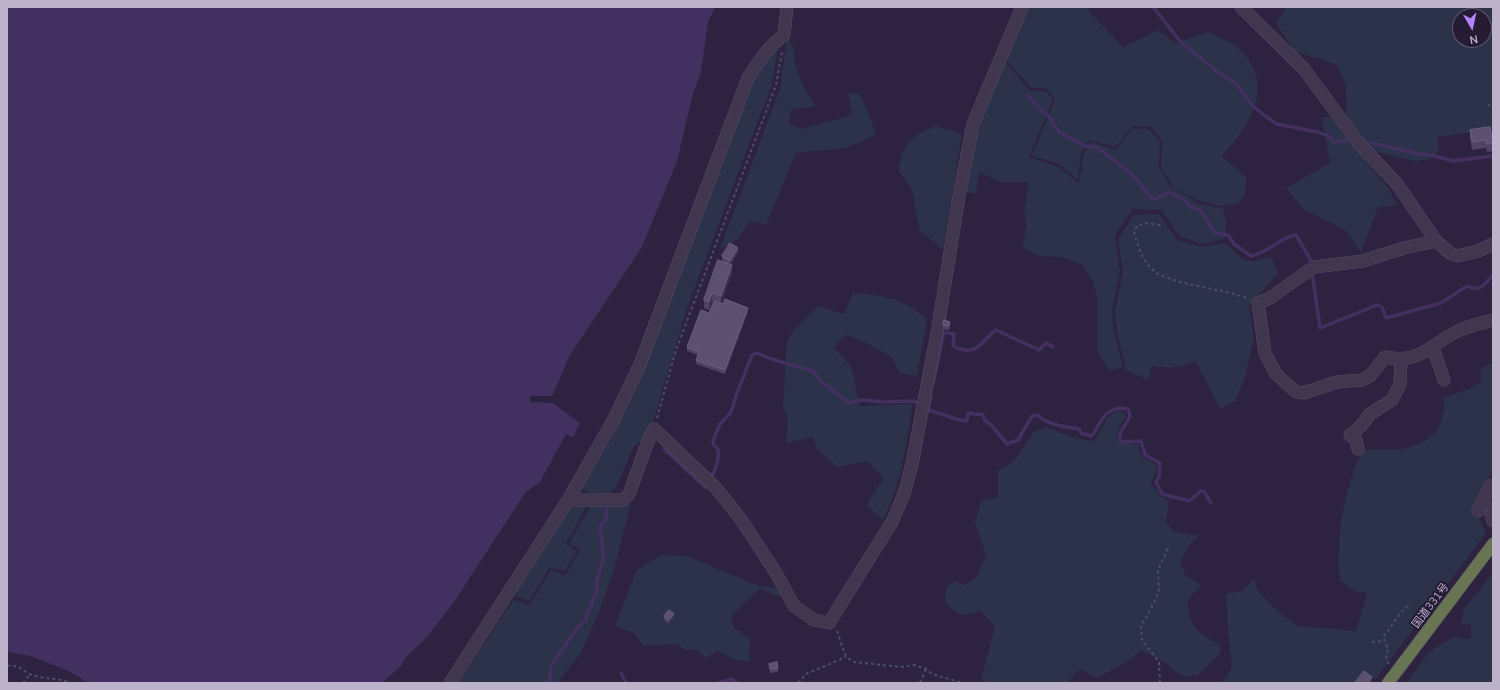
<!DOCTYPE html>
<meta charset="utf-8">
<style>
body{margin:0}
#map{position:relative;width:1500px;height:690px;overflow:hidden;background:#2d223f;font-family:"Nunito Sans",sans-serif}
canvas{display:block}
.frame{position:absolute;inset:0;border:8px solid #bcb2ca;pointer-events:none}
.north{position:absolute;left:1452px;top:8px;width:40px;height:40px;box-sizing:border-box;background:#251b33;border:1px solid #61576f;border-radius:50%;rotate:171deg;font-size:11px;font-weight:700;line-height:16px;text-align:center;color:#bcb2ca}
.north::after{content:'';display:block;margin:auto;width:14px;height:18px;background:#b683fe;clip-path:polygon(50% 0,100% 100%,50% 72%,0 100%)}
</style>
<div id="map">
<canvas width="1500" height="690"></canvas>
<div class="frame"></div>
<div class="north">N</div>
</div>
<script>
const ctx = document.querySelector('canvas').getContext('2d');
ctx.lineJoin = 'round';
function fill(path, color) { ctx.fillStyle = color; ctx.fill(path, 'evenodd'); }
function strokePath(path, color, width, dash) { ctx.strokeStyle = color; ctx.lineWidth = width; ctx.lineCap = dash ? 'butt' : 'round'; ctx.setLineDash(dash || []); ctx.stroke(path); }
function write(font, color, halo, rows, align = 'center') {
  ctx.font = font + ' "Nunito Sans","Noto Sans JP",sans-serif'; ctx.lineWidth = 4; ctx.setLineDash([]); ctx.textBaseline = 'middle'; ctx.strokeStyle = halo; ctx.fillStyle = color; for (const [text, x, y, turn = 0] of rows) {
    ctx.save(); ctx.translate(x, y); ctx.rotate((+turn || 0) * Math.PI / 180); ctx.textAlign = isNaN(turn) ? turn : align; if (halo) ctx.strokeText(text, 0, 0); ctx.fillText(text, 0, 0); ctx.restore();
  }
}
const green = new Path2D(`
 M1028,7H1088L1089,11L1123,47L1158,30L1175,43L1208,32C1218,37 1231,41 1238,48C1277,84 1251,125 1222,156L1246,177L1245,194L1238,203L1221,206L1196,200L1174,188L1161,168L1162,141L1151,126H1133L1116,147L1089,140L1081,152L1078,180L1059,164L1032,156L1055,100L1046,88H1031L1005,58Z
 M1286,7H1493V129L1437,137L1439,150L1431,159L1415,161L1372,151L1347,120L1346,85L1338,66L1321,59L1295,52L1276,23ZM1460,16H1484V40H1460Z
 M787,37C798,51 792,56 797,70C801,84 808,96 816,107L791,109L789,123L801,129L852,115L848,93L859,94L868,111L876,135L846,148L796,153L766,225L750,221L738,239L720,249L780,89Z
 M778,47L772,84L688,305L649,435L634,446L615,489L608,494L592,493L581,489L609,442L642,370L751,85L761,67Z
 M1004,60L1030,91H1046L1053,100L1029,157L1058,167L1079,183C1083,166 1080,156 1090,142L1116,150L1133,128L1149,129L1160,142L1159,168L1171,187L1200,204L1223,208L1226,221L1225,239L1202,244L1179,236L1161,210L1133,209L1115,235L1120,271L1112,309L1113,326L1123,367L1110,371L1097,352V296L1092,279L1081,264L1062,257L1041,256L1022,248L1027,224L1024,211L1029,182H1000L979,172L976,194L963,192L979,120Z
 M1322,117H1331L1388,188L1397,205L1378,207L1361,252L1344,229L1303,209L1286,188L1330,163Z
 M936,126L962,134L943,250L919,230L912,189L899,172C900,145 912,134 936,126Z
 M1159,214L1177,240L1202,247L1226,243C1244,261 1246,266 1271,256L1278,273L1249,306L1254,338L1244,380L1235,401L1220,409L1196,362L1171,368L1152,366L1148,380L1126,370L1117,332L1115,312L1123,272L1118,239L1134,215Z
 M853,293C884,295 904,299 927,319L917,376L899,373L892,358L867,343L846,335L834,347L851,366L860,406L913,404C906,444 902,484 883,520L866,505L884,478L867,461L837,467L816,448L813,437L786,443L788,418L783,409L787,342L793,330L818,306L844,314Z
 M1493,362V469L1472,509L1479,517L1486,533L1375,680L1363,672L1355,683H1222L1232,668L1228,633L1226,594L1242,591L1254,579L1258,591L1272,606L1297,626L1356,631L1367,593L1357,592L1340,580C1335,541 1344,486 1363,451C1373,448 1374,450 1384,450C1405,451 1433,444 1441,422C1444,413 1445,408 1443,398L1469,389L1481,382L1480,369Z
 M1117,411L1125,413L1126,418C1119,423 1116,435 1118,443L1138,444L1142,457L1157,465L1155,475L1151,483L1160,495L1169,501L1166,522L1174,532L1199,535L1191,543L1180,562L1186,576L1201,585L1188,600C1188,628 1197,631 1220,645V653L1198,675L1188,677L1177,673L1166,663L1141,650L1127,662L1097,678L1080,669L1067,683H989L981,680L995,627L981,611C962,617 959,617 945,602L946,587L955,581L965,585L976,578L986,555L975,522L981,501L998,497V471C1016,462 1024,449 1033,432L1046,427L1075,438L1094,441L1109,416Z
 M631,503L614,570L599,612L581,653L557,683H458L513,600L530,605L551,570L566,575L580,549L569,544L591,505Z
 M572,504L587,505L566,544L577,551L565,571L549,568L529,601L514,596Z
 M661,555L687,556L756,585L781,589L786,599L760,589L731,616L734,628L751,639L748,651L751,661L735,660L718,651L706,658L697,650H685L676,644L644,646L635,634L615,626L636,571Z
 M1493,573V683H1406L1429,652L1453,637L1471,639V625L1461,624L1463,610Z`);
const water = new Path2D(`
 M7,7H715L708,22L701,72L693,93L677,161L642,247L570,355L552,396H530V402L553,403L580,423L573,437L566,434L540,482L525,493L452,605L425,639L406,657L401,666L382,683H7Z`);
const pier = new Path2D(`
 M7,652L30,656L69,671L89,683H7Z`);
const stream = new Path2D(`
 M1153,7L1180,41L1219,73L1236,84L1253,106L1265,116L1277,124L1318,132L1331,137L1332,142L1348,140
 M1027,95L1050,118L1059,132L1085,146L1096,147L1113,159L1133,175L1153,200L1169,192C1176,195 1187,200 1190,207L1200,210L1215,233L1228,235L1234,244L1251,256C1268,253 1279,238 1296,235L1314,266
 M1371,143L1420,154L1431,155L1453,161L1493,156
 M1312,271L1320,328L1377,305L1382,307L1386,318L1441,303L1467,286C1481,293 1484,284 1493,275
 M933,384L944,332L954,334L953,345C956,349 960,349 965,350C979,353 985,337 996,330L1039,350L1046,343L1053,347
 M926,409L956,419L967,421L968,413L983,415L985,421L991,425L1007,444L1018,440L1032,416L1038,415C1046,425 1067,427 1079,429L1081,433L1092,436C1102,420 1106,405 1128,409L1130,416C1127,425 1117,431 1120,442L1141,441L1145,455L1160,463L1159,477L1156,482L1162,494L1189,501L1201,491H1204L1211,503
 M928,411L931,396
 M664,449L705,487C713,477 720,461 718,449L713,444L714,438L720,424L731,412L737,393L752,355L757,353L771,359L813,371L823,383L849,403L862,400L884,402L914,401L921,405
 M621,673L626,683
 M549,683L551,666L577,628L585,621L597,590V579L603,561L602,539L599,528L606,519L607,509
 M718,683L732,679L736,683`);
const path = new Path2D(`
 M1488,104L1493,109
 M1160,225L1146,223L1137,226L1134,232C1138,246 1142,260 1153,270C1167,284 1225,289 1247,298
 M657,418L676,350L776,85L782,52
 M837,631L846,657L854,662L901,667L914,665L926,669L932,674L963,683
 M1372,642L1384,641
 M1389,664L1386,659L1388,649L1383,637C1393,625 1399,613 1410,603
 M7,666C18,664 21,670 30,674C43,680 58,677 70,683
 M23,683L30,674
 M798,683L806,674L846,657
 M920,683L926,669
 M1160,683L1159,662L1142,640L1141,625L1146,618L1159,592L1158,570L1169,546`);
const minor = new Path2D(`
 M1241,7L1304,69L1357,141L1397,184L1436,241L1450,253L1458,256L1478,251L1493,244
 M1436,241L1404,248L1363,261L1314,267L1270,298L1258,303L1265,353L1276,374L1296,392L1304,393L1337,382L1362,380L1371,375L1385,357C1422,364 1429,345 1458,331C1468,326 1482,323 1493,320
 M1433,348L1444,380
 M1358,449L1356,440L1350,435L1361,426L1370,414L1392,400L1400,384L1401,360
 M568,500H623L629,494L647,444L654,429L716,488L740,518L776,573L794,606L814,620L829,623L892,522L904,494L912,464L937,333L960,190L973,124L1022,7
 M1493,508L1491,515L1493,521
 M1478,511L1491,485H1493
 M450,683L568,500L614,419L640,364L748,78C758,62 768,47 784,35L787,7`);
const highway = new Path2D(`
 M1388,683L1493,544`);
const wall = new Path2D(`
 M1470,130L1492,138H1493V151L1487,152L1486,148L1472,150L1470,138Z
 M738,252L731,264L732,273L721,303L748,312L725,374L696,364V360L698,355L687,351V347L709,313L714,301H712L709,310L704,308V300L726,263L722,260V256Z
 M943,325L950,326L949,330L943,329Z
 M664,616L674,618L669,624L664,620Z
 M769,664L778,668V672L770,673Z`);
const shadedWall = new Path2D(`
 M738,248V252L730,265V261Z
 M732,265V273L721,304V296Z
 M712,293V301L709,310V302Z
 M748,308V312L725,374V370Z
 M674,614V618L669,624V620Z
 M1372,677V683H1368Z`);
const building = new Path2D(`
 M1490,127L1492,138H1493V143L1487,144L1486,140L1472,142L1470,130Z
 M730,243L738,248L730,261L722,256Z
 M718,260L732,265L721,296L712,293L709,302L704,300Z
 M725,299L748,308L725,370L696,360L699,352L687,347L701,310L709,313L714,301L723,304Z
 M944,320L950,322L949,326L943,325Z
 M669,610L674,614L669,620L664,616Z
 M777,662L778,668L770,669L769,664Z
 M1364,671L1372,677L1368,683H1355Z`);
const streetNames = [
 ["国道331号",1431,606,-53]
];
fill(green, '#2b3249');
fill(water, '#423060');
fill(pier, '#2d223f');
strokePath(stream, '#423060', 3.5);
strokePath(minor, '#584e66', 13);
strokePath(highway, '#483e56', 13);
strokePath(path, '#4c4e66', 2, [3, 3]);
strokePath(minor, '#40364e', 12);
strokePath(highway, '#677553', 12);
fill(wall, '#504465');
fill(shadedWall, '#3d3251');
fill(building, '#5c5070');
strokePath(building, '#6b5f7e', 1);
write('11px', '#bcb2ca', '#251b33', streetNames);
</script>
